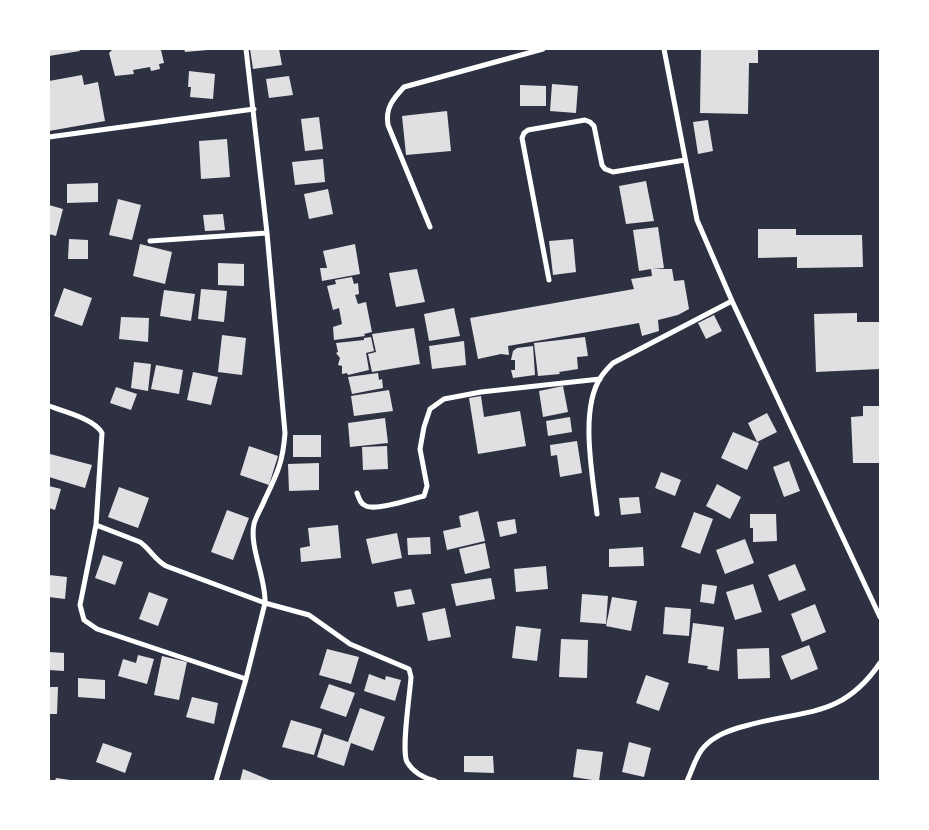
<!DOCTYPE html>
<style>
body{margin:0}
#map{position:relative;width:929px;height:830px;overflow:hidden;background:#2d3142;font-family:"IBM Plex Sans",sans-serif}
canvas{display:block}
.frame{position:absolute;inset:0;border:50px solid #fff;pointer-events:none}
</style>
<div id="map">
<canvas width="929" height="830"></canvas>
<div class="frame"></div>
</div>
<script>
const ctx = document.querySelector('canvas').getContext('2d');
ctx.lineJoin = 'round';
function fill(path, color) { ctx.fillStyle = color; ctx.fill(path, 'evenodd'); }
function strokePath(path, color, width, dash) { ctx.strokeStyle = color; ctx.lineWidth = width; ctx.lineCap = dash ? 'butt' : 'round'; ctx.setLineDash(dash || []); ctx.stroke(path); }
const building = new Path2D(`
 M49,49H79L80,51L49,56Z
 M113,49H158L161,50L164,63L159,64L160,69L151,71L150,67L133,70L134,74L115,76L109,53Z
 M184,49H207L208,50L185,52Z
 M250,49H279L282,65L253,69Z
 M701,49H758V63H749L748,114L700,113Z
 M189,71L215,74L213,99L190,97L191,87H188Z
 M82,75L84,85L98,82L105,121L49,131V81Z
 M289,76L293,95L269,98L266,79Z
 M552,84L578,86L576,113L550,111Z
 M520,85L546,86V106H520Z
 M447,111L451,151L406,155L402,116Z
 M319,117L323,149L305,151L301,119Z
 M708,120L713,151L698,154L693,122Z
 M227,139L230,177L201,179L199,141Z
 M323,159L325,182L295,185L292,162Z
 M646,181L654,221L626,224L619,186Z
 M98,183V202L67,203V184Z
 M328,189L333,214L309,219L304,194Z
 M118,199L141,205L132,240L109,235Z
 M49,205L63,209L56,236L49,234Z
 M223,214L225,230L205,231L203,215Z
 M658,227L664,268L652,269H672L674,281L684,280L689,309L678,315L658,320L659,331L642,336L639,323L508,346L509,355L501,354L478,359L470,318L634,289L631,279L652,276L651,269L639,271L633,230Z
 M758,229H796V235H862L863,267L797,268V257L758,258Z
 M69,239L88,240V259H68Z
 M573,239L576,272L553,275L549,241Z
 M140,244L172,252L165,284L133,276Z
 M355,244L360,274L322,281L320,268H327L323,251Z
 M218,263L244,264V286L218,285Z
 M417,269L425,302L396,307L389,273Z
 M352,277L354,284L358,283L359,294L355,295L358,304L366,302L372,332L364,334L365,336L334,340L333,327L342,324L339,308L333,310L327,286L336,284L335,280Z
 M64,288L92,298L82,326L54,316Z
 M201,289L227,291L224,322L198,319Z
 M164,290L195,294L191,321L160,316Z
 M454,308L460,336L429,341L424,314Z
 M857,313V322H880V369L816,372L814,314Z
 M714,315L722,331L706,339L698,323Z
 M121,317L149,318L148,342L119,339Z
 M414,328L420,364L372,372L368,354L376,352L372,334Z
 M222,335L246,338L242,375L218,372Z
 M371,337L374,351L366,353L369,370L348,375L347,373L342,374V366L338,365L340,358L336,353L338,352L336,343L364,340V338Z
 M585,337L588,356L577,357L578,369L559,372L560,374L538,376L534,343Z
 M464,341L466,365L432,369L429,346Z
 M533,346L535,375L513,378L511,370H515V360H511L513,351L517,348Z
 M134,362L151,364L148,391L131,388Z
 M156,365L183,370L179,394L151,389Z
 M193,372L218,377L211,405L187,400Z
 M378,373L379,380L382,379L383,388L352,394L348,377Z
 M563,386L568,412L543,417L539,391Z
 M116,387L137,394L131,410L110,403Z
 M389,390L393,411L354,416L351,396Z
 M481,396L484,417L520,411L526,446L478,454L469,398Z
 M863,406H880V463H853L851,417L863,416Z
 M767,413L777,432L757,442L748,423Z
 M570,417L572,432L548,436L546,421Z
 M385,418L388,443L350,447L348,423Z
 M733,432L759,443L747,470L721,458Z
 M293,435H321V457H293Z
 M577,441L582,473L560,477L557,455L551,456L550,445Z
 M249,446L278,456L269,485L240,475Z
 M387,446L388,469L363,470L362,447Z
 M50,454L92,465L85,488L49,477Z
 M789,461L800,491L784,497L773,467Z
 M319,463V490L289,491L288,464Z
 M661,472L681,480L675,496L655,488Z
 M717,484L741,497L730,519L706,506Z
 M49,486L61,489L55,510L49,508Z
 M119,487L149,498L138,528L108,517Z
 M639,497L641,513L621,515L619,498Z
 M227,510L249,518L233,560L211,552Z
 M478,511L485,541L447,550L443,531L461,527L459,516Z
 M694,512L713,519L700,554L681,547Z
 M750,514H776L777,541L753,542V528H750Z
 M515,519L517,533L500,537L497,522Z
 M338,525L341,558L301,562L300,548L310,546L308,528Z
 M397,533L402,558L372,564L366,539Z
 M430,537L431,554L408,555L407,538Z
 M745,539L754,563L725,574L716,550Z
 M485,543L490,568L465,574L459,549Z
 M643,547L644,566L609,567V549Z
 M103,555L123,562L115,585L95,578Z
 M795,564L806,590L779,601L768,575Z
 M546,566L548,589L516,592L514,569Z
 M49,575L67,577L65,599L49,597Z
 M491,578L495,599L456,606L451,584Z
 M702,584L717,586L714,604L700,602Z
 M753,584L762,612L735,620L726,592Z
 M411,589L415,604L397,607L394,592Z
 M149,592L168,599L158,626L139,619Z
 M582,594L608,596L606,624L580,622Z
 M612,597L637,601L631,631L606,626Z
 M815,604L826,632L802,642L791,614Z
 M665,607L691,609L689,636L663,634Z
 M445,608L451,637L428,641L422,613Z
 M693,623L724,627L719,671L707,669L708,666L688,663Z
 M516,626L541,629L537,661L512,658Z
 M561,639L588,640L587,678L559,677Z
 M809,645L818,669L791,680L781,656Z
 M769,648L770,678L738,679L737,649Z
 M327,649L359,657L351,684L319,675Z
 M49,652L64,653V671L49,670Z
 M138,655L154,659L147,684L118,676L123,659L136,663Z
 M162,656L187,662L179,700L154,695Z
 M369,674L385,680L386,676L401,680L395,701L364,691Z
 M646,675L669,683L659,711L636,703Z
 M78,678L105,680V699L78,697Z
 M329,684L355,693L346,717L320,708Z
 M49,687H58L57,714H49Z
 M192,697L218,703L214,724L186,717Z
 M360,708L385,717L373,751L351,743L344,766L317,757L324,734L348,742Z
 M291,720L322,729L314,755L282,747Z
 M629,742L651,748L644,777L622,772Z
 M103,743L132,753L125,773L96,762Z
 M577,749L603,752L599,781L573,777Z
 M464,756H493L494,773L464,772Z
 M243,769L272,781H240Z
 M56,778L70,780V781H55Z`);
const minor = new Path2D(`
 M664,49L697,220L732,301L880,617
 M49,137L254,109
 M430,227L388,125C385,108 393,99 404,87L543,49
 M150,241L267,233
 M549,280L522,138L524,133L528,130L585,120L590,122L594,126L602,165L605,169L613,172L685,160
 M49,406C63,411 95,419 102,433L96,525L80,605L84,620L97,629L246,679
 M357,493C359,498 360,504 366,506C377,511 411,499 424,496L427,486L420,449L424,427L430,409L444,399L481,392L600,379
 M597,514C593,477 579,409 601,377C604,372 609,367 613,363L732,301
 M96,525L140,542C150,549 155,560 166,566L265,603L309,615L350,644L409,669L411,677C410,694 401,750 407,762C413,772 424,778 435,781
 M216,781L246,679L265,603C266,578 249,547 254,524C256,516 262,507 265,499C277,474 283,462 285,433L267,233L246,49
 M687,781C692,771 696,755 704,747C715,735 730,730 745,726C803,709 841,720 880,663`);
fill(building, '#e0e0e3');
strokePath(minor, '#fff', 5);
</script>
